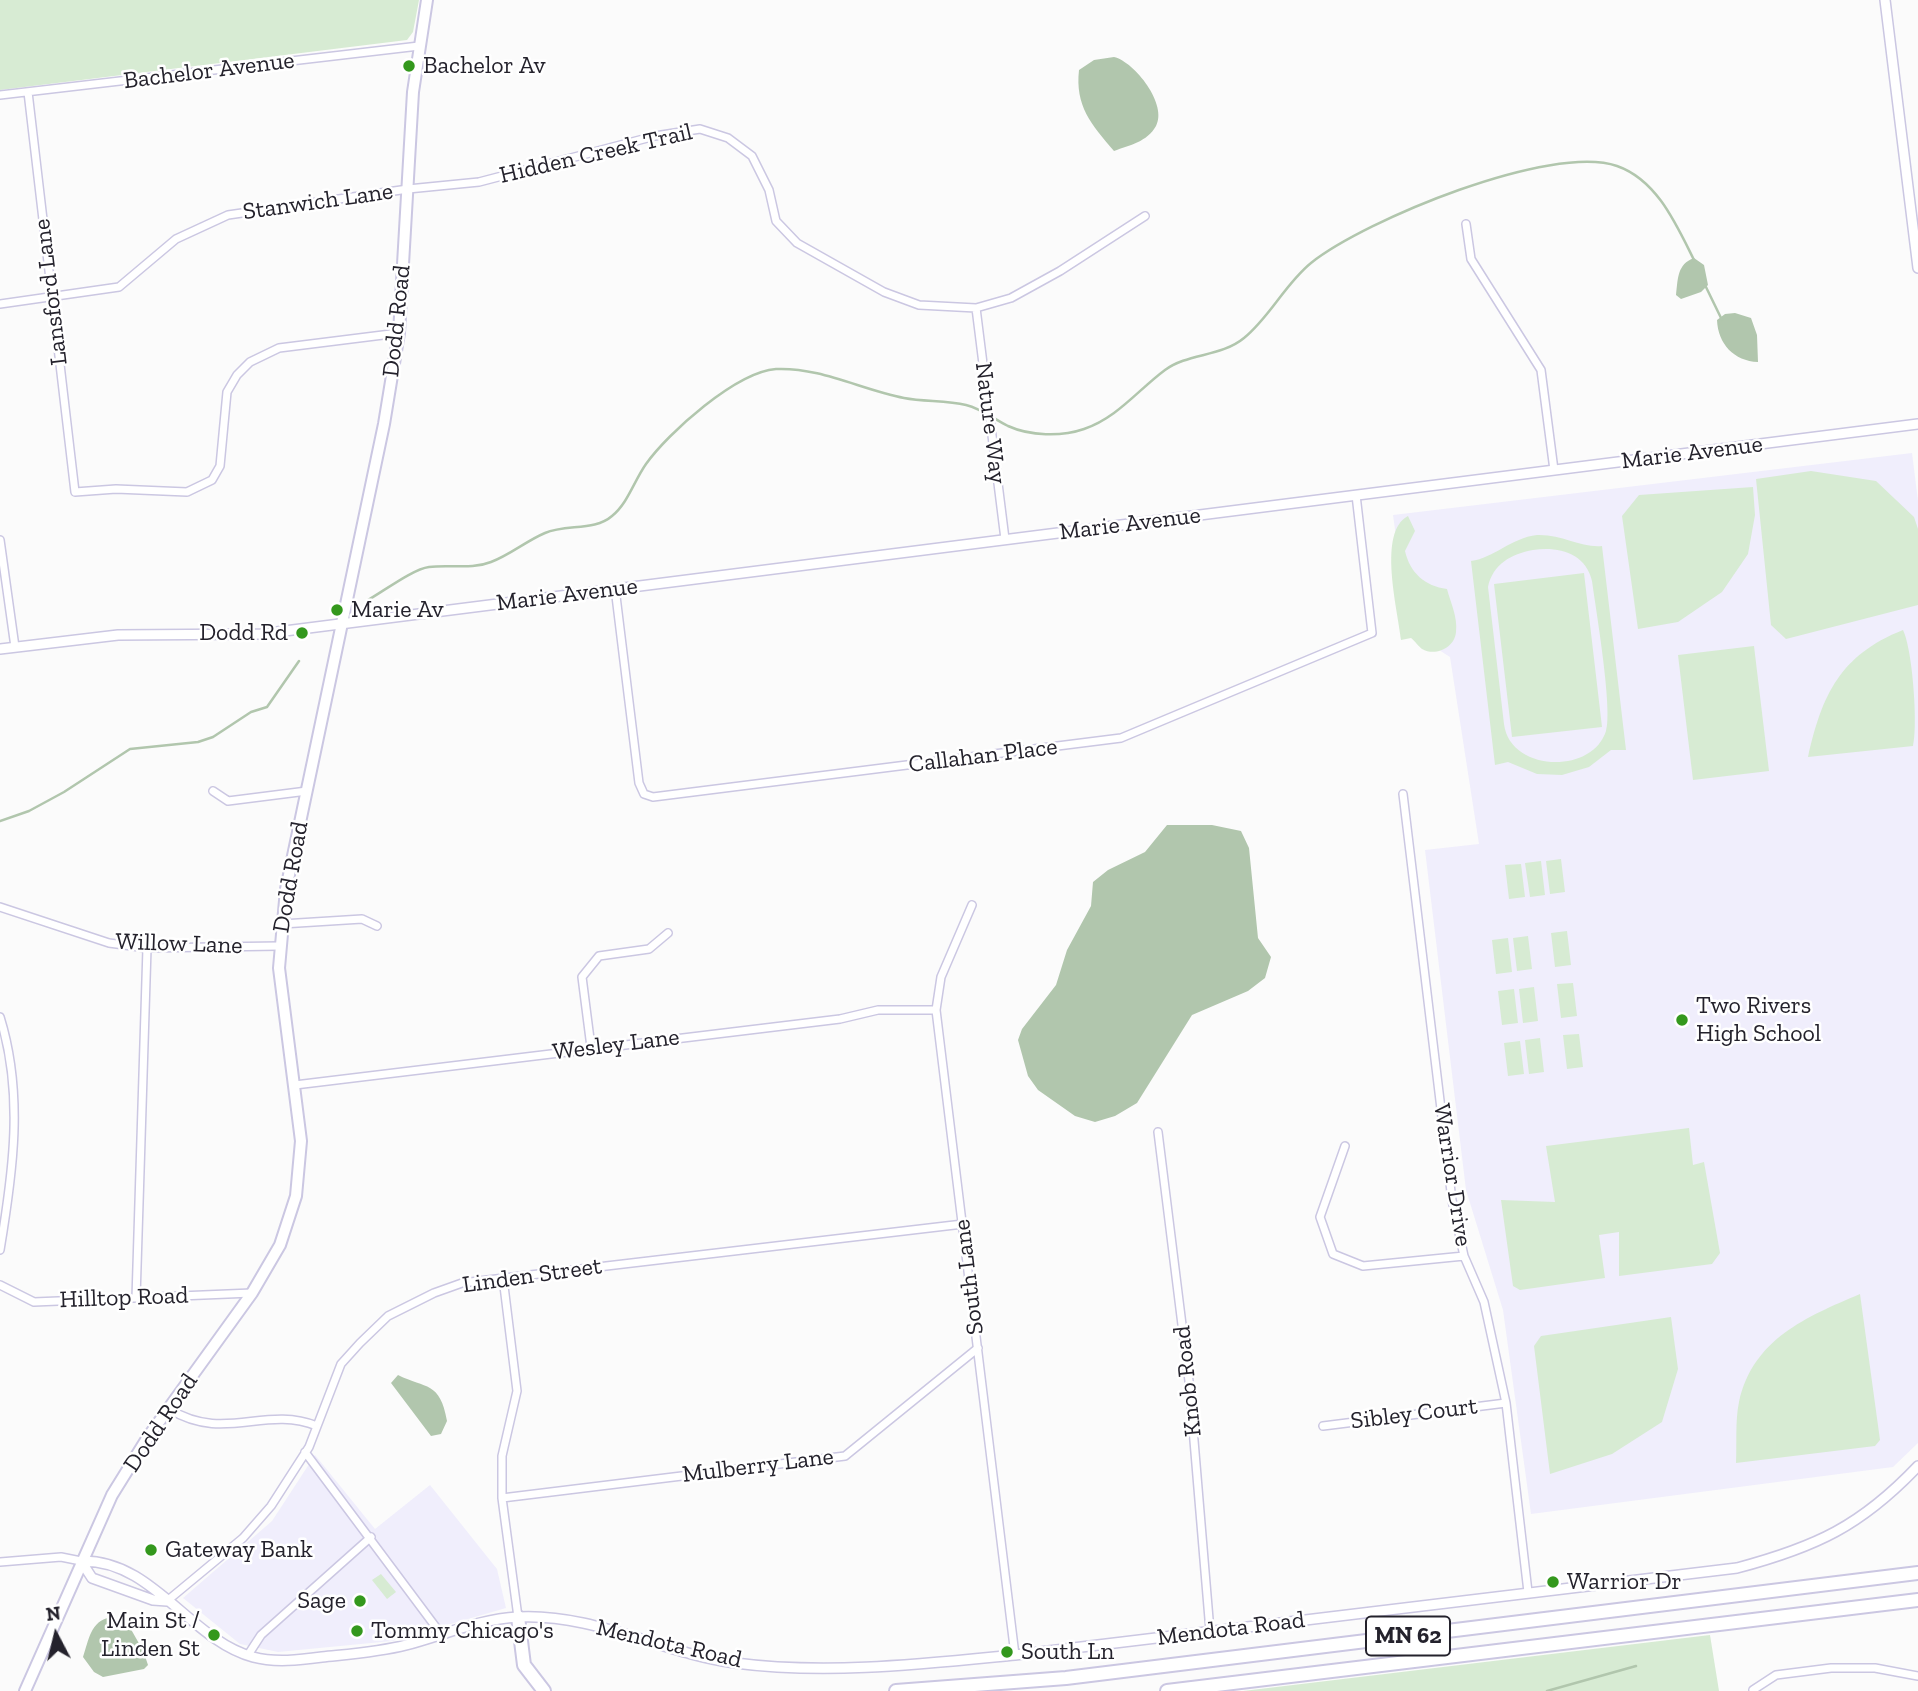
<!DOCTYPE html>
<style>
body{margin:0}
#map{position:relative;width:1918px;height:1691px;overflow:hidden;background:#fbfbfb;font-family:"Zilla Slab",serif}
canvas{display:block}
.north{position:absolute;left:21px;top:1600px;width:70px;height:70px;-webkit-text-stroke:5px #fff;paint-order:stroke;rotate:353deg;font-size:19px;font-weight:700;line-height:28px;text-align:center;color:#24222c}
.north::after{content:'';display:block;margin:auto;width:24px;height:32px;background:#24222c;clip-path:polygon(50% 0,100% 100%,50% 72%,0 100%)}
</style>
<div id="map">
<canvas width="1918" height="1691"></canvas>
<div class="north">N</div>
</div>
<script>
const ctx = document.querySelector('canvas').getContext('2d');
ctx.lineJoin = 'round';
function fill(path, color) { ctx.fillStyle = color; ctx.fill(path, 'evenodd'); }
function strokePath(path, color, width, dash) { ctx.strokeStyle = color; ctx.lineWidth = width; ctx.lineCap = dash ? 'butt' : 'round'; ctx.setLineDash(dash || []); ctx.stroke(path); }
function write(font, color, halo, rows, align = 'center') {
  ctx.font = font + ' "Zilla Slab",serif'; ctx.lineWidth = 5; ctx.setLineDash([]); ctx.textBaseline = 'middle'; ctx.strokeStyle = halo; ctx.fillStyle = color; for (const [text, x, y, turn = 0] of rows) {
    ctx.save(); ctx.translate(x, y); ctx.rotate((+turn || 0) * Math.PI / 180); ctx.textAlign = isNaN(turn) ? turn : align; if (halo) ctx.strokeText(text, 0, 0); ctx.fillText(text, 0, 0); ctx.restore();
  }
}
const built = new Path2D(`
 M1912,453L1918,501V1443L1893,1467L1531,1514L1503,1310L1466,1190L1425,850L1479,844L1450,657L1409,631L1393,515Z
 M315,1455L375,1529L430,1485L497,1569L506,1608L392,1641L278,1652L240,1644L183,1598L272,1521Z`);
const green = new Path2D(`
 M0,0H419L413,32L407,40L0,90Z
 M1811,471L1876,481L1914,517L1918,529V605L1786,639L1771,625L1756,479Z
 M1753,487L1755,515L1748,554L1722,592L1678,622L1638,629L1622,516L1639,495Z
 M1408,516L1415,531L1405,551C1410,573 1425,586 1447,589C1450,601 1458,617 1456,632C1455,647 1436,657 1422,649C1419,647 1415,641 1411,638L1401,640C1398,610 1377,532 1408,516Z
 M1537,535C1562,534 1581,548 1602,546L1626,750H1611L1589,767L1562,775L1537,774L1508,762L1495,765L1471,561C1494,558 1511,538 1537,535ZM1533,550C1558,546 1586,553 1592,581C1596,610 1613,710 1606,731C1592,775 1510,772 1504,724L1488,587C1493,564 1511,554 1533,550Z
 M1584,573L1602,727L1512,737L1494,584Z
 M1903,630C1913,651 1918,727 1913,746L1808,757C1822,695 1840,655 1903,630Z
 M1754,646L1769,771L1693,780L1678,655Z
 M1561,859L1565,892L1550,894L1546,861Z
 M1541,861L1545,895L1530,897L1525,863Z
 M1521,864L1525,897L1509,899L1505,865Z
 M1567,931L1571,965L1555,967L1551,933Z
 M1528,936L1532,969L1517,971L1513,938Z
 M1508,938L1512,972L1496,974L1492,940Z
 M1573,983L1577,1016L1561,1018L1557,984Z
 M1534,987L1538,1021L1523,1023L1519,989Z
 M1514,989L1518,1023L1502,1025L1498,991Z
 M1579,1034L1583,1067L1567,1069L1563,1035Z
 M1540,1038L1544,1072L1529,1074L1525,1040Z
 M1520,1041L1524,1074L1508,1076L1504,1043Z
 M1689,1128L1693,1165L1704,1162L1720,1253L1712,1264L1619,1276V1232L1599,1235L1605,1278L1520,1290L1513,1286L1501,1200L1555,1202L1546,1146Z
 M1860,1294L1880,1440L1875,1446L1736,1463C1737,1443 1735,1421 1739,1402C1753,1339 1806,1317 1860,1294Z
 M1671,1317L1678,1369L1662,1422L1612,1454L1550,1474L1534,1346L1541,1336Z
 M381,1574L396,1592L387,1599L372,1580Z
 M1710,1635L1719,1691H1243Z`);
const water = new Path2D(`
 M1114,57C1135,62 1168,105 1156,126C1147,142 1130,145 1114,151C1091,124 1075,106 1079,70L1094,60Z
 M1694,258L1704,265L1708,285L1701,292L1681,299L1676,295C1678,279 1677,264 1694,258Z
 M1735,313L1751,318L1757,335L1758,362C1734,361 1718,344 1717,320L1725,314Z
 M1167,825H1212L1241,831L1249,848L1258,938L1271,957L1265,978L1248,991L1192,1015L1137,1103L1115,1116L1095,1122L1075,1116L1038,1090L1028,1076L1018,1040L1022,1029L1056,985L1067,950L1091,906L1093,882L1108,870L1145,852Z
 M398,1375C426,1389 440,1381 447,1421L441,1434L431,1436L391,1383Z
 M111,1617L128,1624L141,1647L148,1649L145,1656L148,1665L144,1669L103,1677L94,1672L83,1657C89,1640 90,1621 111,1617Z`);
const stream = new Path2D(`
 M1705,285L1722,320
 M368,600C384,591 413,569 429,567C450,564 471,570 491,562C510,555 526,541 545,533C566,524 595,531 612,516C628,503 634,481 646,464C668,433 736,372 776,369C820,367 862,390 904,398C925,402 946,400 966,405C982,409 994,419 1008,426C1030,436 1061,437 1084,429C1117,418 1138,390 1165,370C1188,353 1221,357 1244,338C1270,317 1285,284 1311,263C1365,220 1551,143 1617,166C1657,180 1676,224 1694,260
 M0,821L29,811L64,792L130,749L198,742L213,737L251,712L267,707L299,661
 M1547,1691L1636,1666`);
const minor = new Path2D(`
 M28,92L75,492L116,489L187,492L212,480L220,466L227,392L237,375L250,362L279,348L399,333
 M0,95L419,46
 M1466,224L1471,259L1541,370L1554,470
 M0,304L119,287L176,239L228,215L408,189L479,182L655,136L700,129L728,138L752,156L769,190L776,221L797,243L884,292L919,305L976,308L1011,298L1060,271L1145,216
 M976,308L1005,539
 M0,540L15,647
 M615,588L639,783L644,794L653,797L1121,738L1372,633L1356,495
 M213,791L228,801L307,791
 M1403,794L1452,1200L1464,1256L1484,1302L1506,1403L1528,1592
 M972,905L941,977L936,1010L1015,1655
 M0,907L109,943L147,948L279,946
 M282,924L362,919L377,926
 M0,1017C24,1094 13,1172 0,1250
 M591,1047L582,977L599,956L649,949L668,933
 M295,1085L840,1019L878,1010H936
 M1158,1132L1189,1381L1210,1631
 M1345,1146L1320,1217L1333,1254L1363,1266L1464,1256
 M503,1278L517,1391L502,1456V1498L518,1617
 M0,1285L34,1302L252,1293
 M136,1298L147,948
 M169,1409C225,1443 264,1405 317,1426
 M1323,1426L1506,1403
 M305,1452L441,1634
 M502,1498L845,1456L978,1348
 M0,1562L61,1557L81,1561
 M167,1601L243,1538L271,1506L309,1447L341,1364L360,1343L388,1316L434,1293L462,1283L963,1224
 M248,1655L261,1635L371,1537
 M1753,1690L1776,1675L1831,1668H1875L1918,1676`);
const tertiary = new Path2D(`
 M1885,0L1918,268
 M0,649L118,635L261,634L1918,424
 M81,1561C152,1559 190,1640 253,1657C275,1663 300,1660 322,1657C350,1654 379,1652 406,1645C444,1635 479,1619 518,1617C593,1613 662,1653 735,1663C827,1675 923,1664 1015,1655L1737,1568C1816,1547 1861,1526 1918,1466
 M81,1561L92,1578L153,1600L167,1601`);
const secondary = new Path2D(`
 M25,1691L112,1495L148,1437L252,1293L280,1245L296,1196L301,1141L279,968L286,889L384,424L399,333L413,92L427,0`);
const trunk = new Path2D(`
 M518,1617L524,1665L544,1691
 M896,1691L1066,1678L1918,1573
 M1167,1691L1918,1600`);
const markers = [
 [409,66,7,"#34981d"],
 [337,610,7,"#34981d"],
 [302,633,7,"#34981d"],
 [1682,1020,7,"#34981d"],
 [151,1550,7,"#34981d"],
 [1553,1582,7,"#34981d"],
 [360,1601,7,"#34981d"],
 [357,1631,7,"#34981d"],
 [214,1635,7,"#34981d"],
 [1007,1652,7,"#34981d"]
];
const shields = [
 [1408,1636,84]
];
const shieldNames = [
 ["MN 62",1408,1636]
];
const poiNames = [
 ["Bachelor Av",423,66],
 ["Marie Av",351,610],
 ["Dodd Rd",288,633,"right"],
 ["Two Rivers",1696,1006],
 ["High School",1696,1034],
 ["Gateway Bank",165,1550],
 ["Warrior Dr",1567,1582],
 ["Sage",346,1601,"right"],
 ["Main St /",200,1621,"right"],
 ["Linden St",200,1649,"right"],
 ["Tommy Chicago's",371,1631],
 ["South Ln",1021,1652]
];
const streetNames = [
 ["Bachelor Avenue",209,71,-7],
 ["Hidden Creek Trail",596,154,-13],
 ["Stanwich Lane",318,202,-8],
 ["Lansford Lane",51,292,-97],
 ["Dodd Road",397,321,-84],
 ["Nature Way",990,423,83],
 ["Marie Avenue",1692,453,-7],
 ["Marie Avenue",1130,524,-7],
 ["Marie Avenue",567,595,-7],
 ["Callahan Place",983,756,-7],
 ["Dodd Road",291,877,-80],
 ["Willow Lane",179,944,2],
 ["Wesley Lane",616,1045,-7],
 ["Warrior Drive",1452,1175,81],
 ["Linden Street",532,1276,-8],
 ["South Lane",969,1277,-97],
 ["Hilltop Road",124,1298,-2],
 ["Knob Road",1188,1381,-96],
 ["Sibley Court",1414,1414,-7],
 ["Dodd Road",161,1423,-56],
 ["Mulberry Lane",758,1466,-7],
 ["Mendota Road",1231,1629,-7],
 ["Mendota Road",669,1644,13]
];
fill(built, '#f0eefc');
fill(green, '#d7ebd3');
fill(water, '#b1c6ad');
strokePath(stream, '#b1c6ad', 2.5);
strokePath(minor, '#cbc7e2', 10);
strokePath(tertiary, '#cbc7e2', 12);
strokePath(secondary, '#cbc7e2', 14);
strokePath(trunk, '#cbc7e2', 16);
strokePath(minor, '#fff', 7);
strokePath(tertiary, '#fff', 9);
strokePath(secondary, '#fff', 10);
strokePath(trunk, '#fff', 12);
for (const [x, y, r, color] of markers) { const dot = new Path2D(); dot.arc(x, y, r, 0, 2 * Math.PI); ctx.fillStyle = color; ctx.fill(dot); strokePath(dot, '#fff', 2.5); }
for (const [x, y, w] of shields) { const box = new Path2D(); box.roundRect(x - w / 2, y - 19.5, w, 39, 5); ctx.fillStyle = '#fff'; ctx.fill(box); strokePath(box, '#24222c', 2); }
write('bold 23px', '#24222c', null, shieldNames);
write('24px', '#24222c', '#fff', poiNames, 'left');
write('24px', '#24222c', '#fff', streetNames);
</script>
